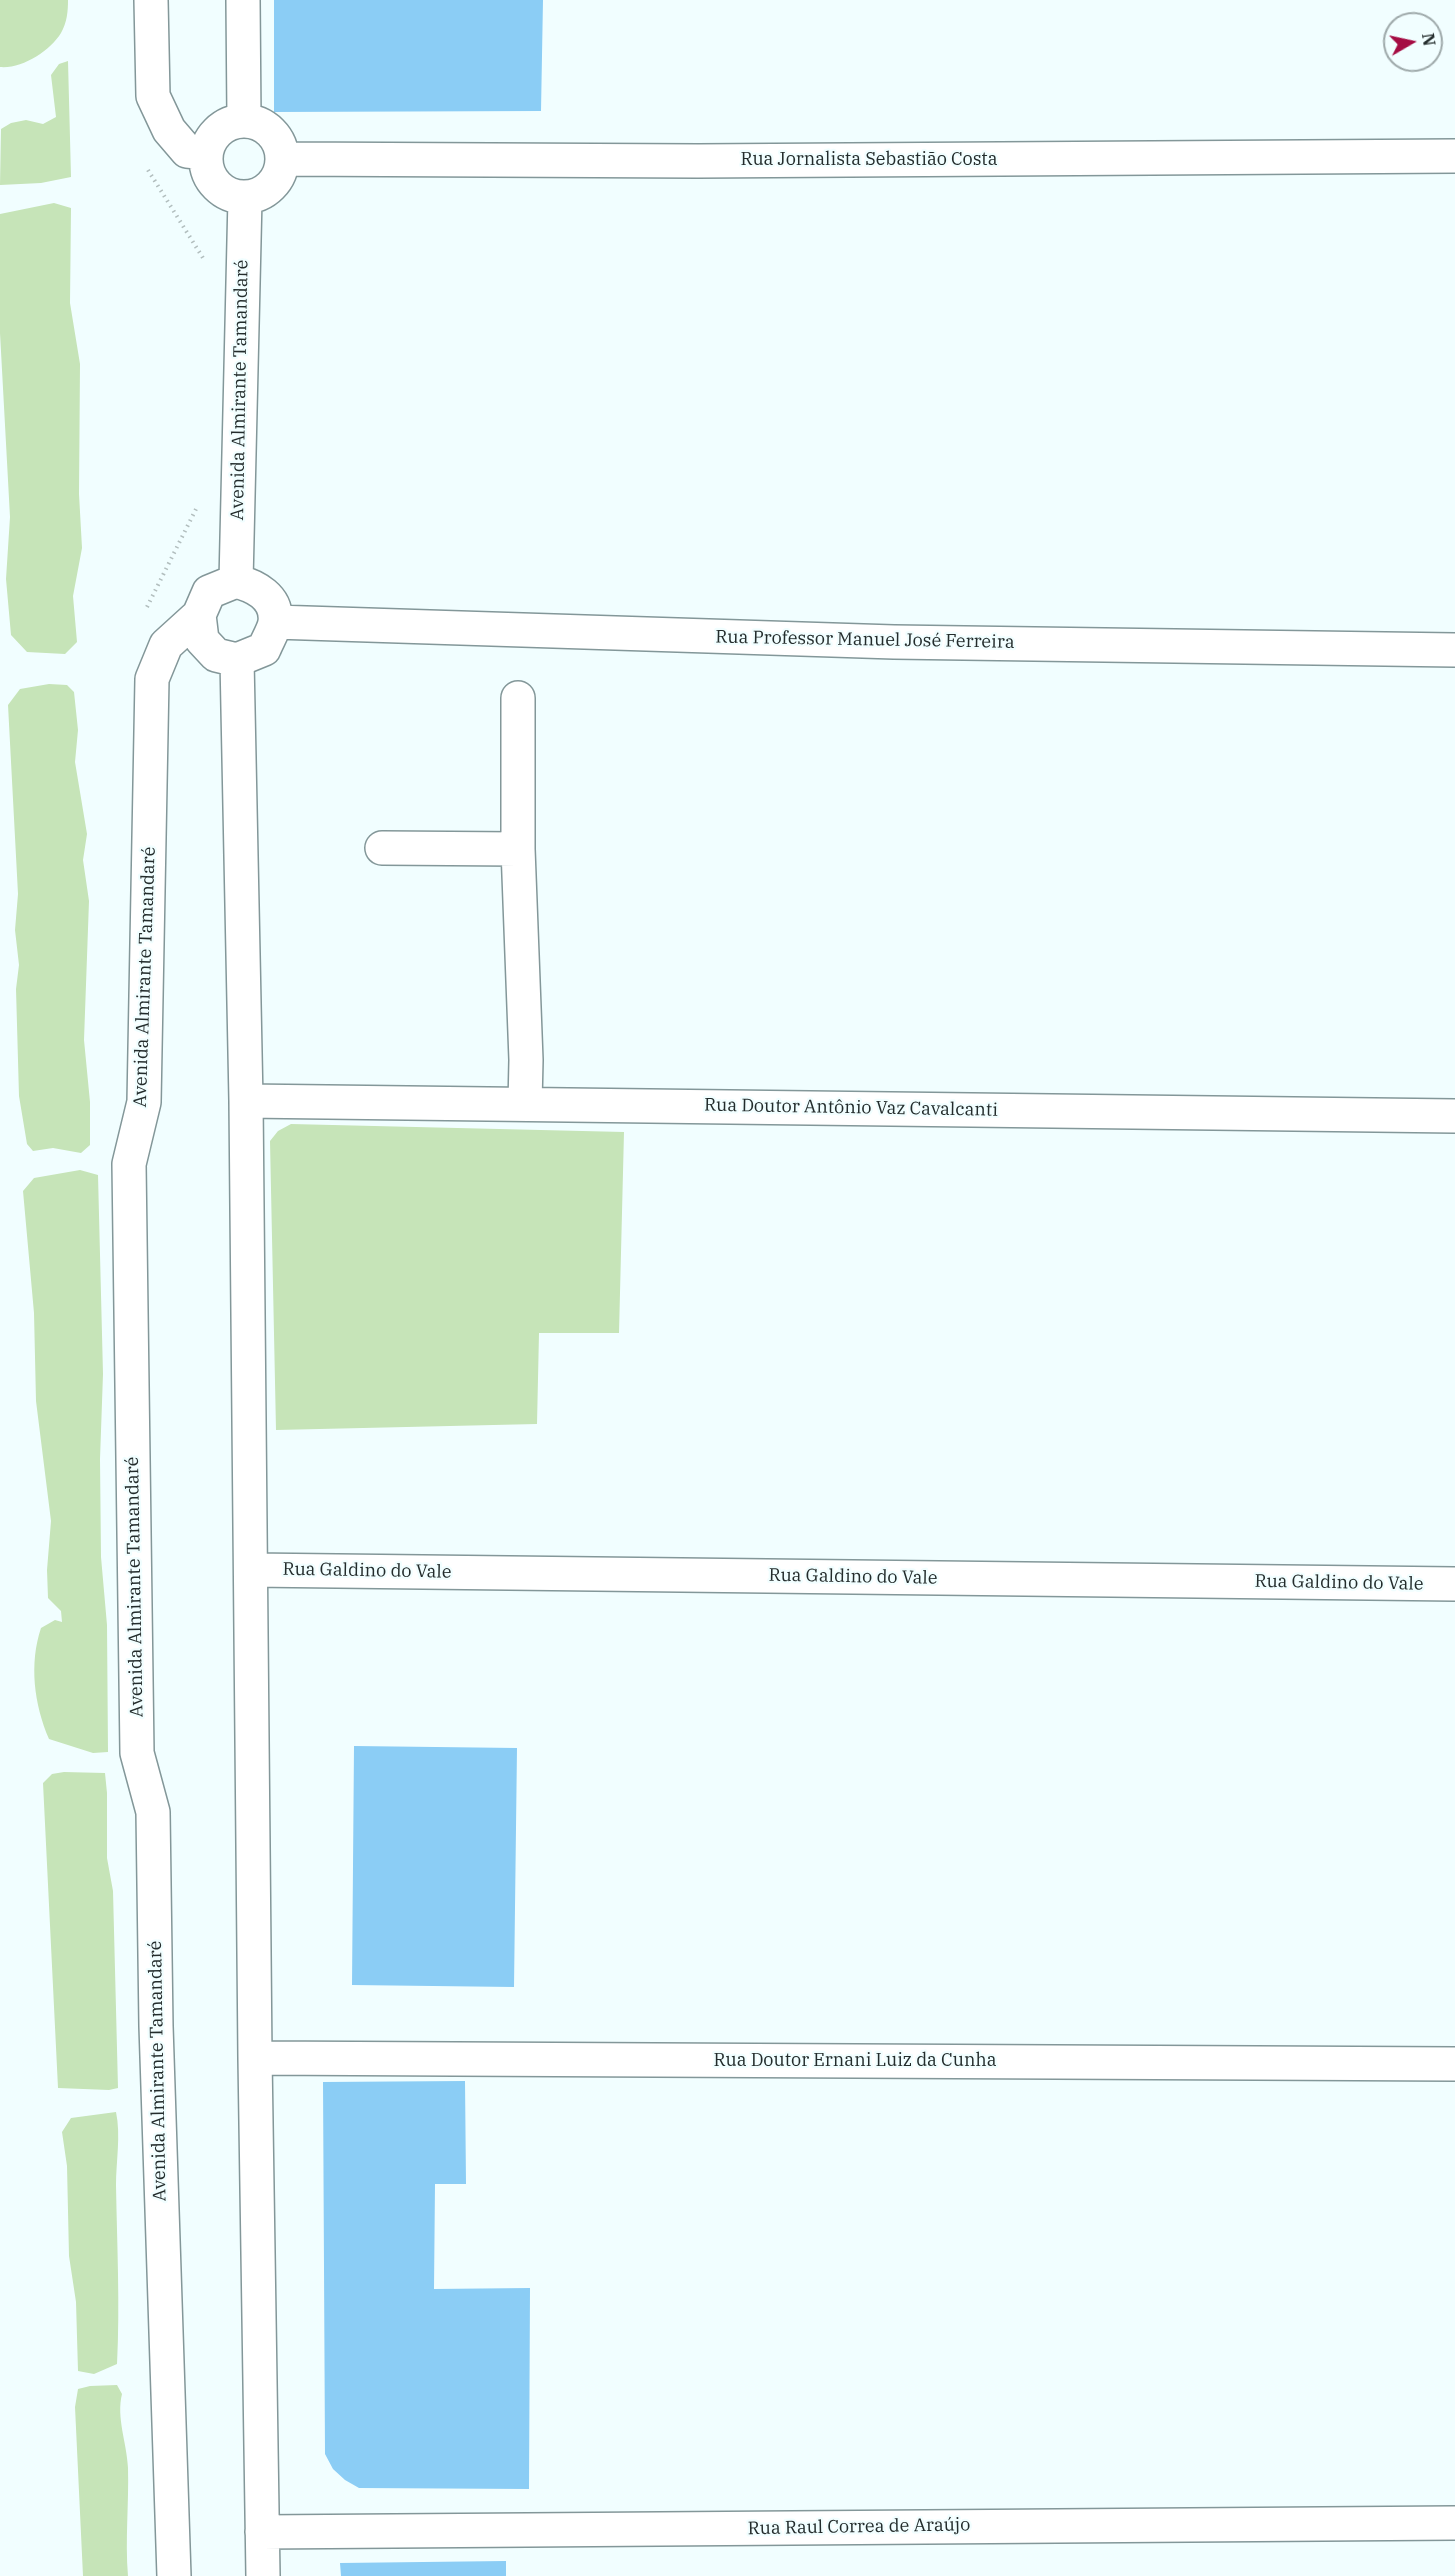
<!DOCTYPE html>
<meta charset="utf-8">
<style>
body{margin:0}
#map{position:relative;width:1455px;height:2576px;overflow:hidden;background:#f1feff;font-family:"IBM Plex Serif",serif}
canvas{display:block}
.north{position:absolute;left:1383px;top:12px;width:60px;height:60px;box-sizing:border-box;background:#f1feff;border:2px solid #9faaab;border-radius:50%;rotate:81deg;font-size:16px;font-weight:700;line-height:24px;text-align:center;color:#232c2c}
.north::after{content:'';display:block;margin:auto;width:21px;height:27px;background:#a50c43;clip-path:polygon(50% 0,100% 100%,50% 72%,0 100%)}
</style>
<div id="map">
<canvas width="1455" height="2576"></canvas>
<div class="north">N</div>
</div>
<script>
const ctx = document.querySelector('canvas').getContext('2d');
ctx.lineJoin = 'round';
function fill(path, color) { ctx.fillStyle = color; ctx.fill(path, 'evenodd'); }
function strokePath(path, color, width, dash) { ctx.strokeStyle = color; ctx.lineWidth = width; ctx.lineCap = dash ? 'butt' : 'round'; ctx.setLineDash(dash || []); ctx.stroke(path); }
function write(font, color, halo, rows, align = 'center') {
  ctx.font = font + ' "IBM Plex Serif",serif'; ctx.lineWidth = 4.5; ctx.setLineDash([]); ctx.textBaseline = 'middle'; ctx.strokeStyle = halo; ctx.fillStyle = color; for (const [text, x, y, turn = 0] of rows) {
    ctx.save(); ctx.translate(x, y); ctx.rotate((+turn || 0) * Math.PI / 180); ctx.textAlign = isNaN(turn) ? turn : align; if (halo) ctx.strokeText(text, 0, 0); ctx.fillText(text, 0, 0); ctx.restore();
  }
}
const green = new Path2D(`
 M0,0H68C68,12 67,22 61,33C50,51 22,69 0,67Z
 M68,61L71,177L41,183L0,185L1,129L11,123L26,120L43,124L56,117L51,75L59,64Z
 M54,203L71,208L70,303L80,364L79,494L82,548L73,596L77,642L65,654L27,652L11,635L6,579L10,517L0,333V214Z
 M49,684L67,685L74,692L78,730L75,762L87,834L83,860L89,901L84,1040L90,1102V1145L81,1153L53,1148L33,1151L27,1144L19,1096L16,989L19,965L15,930L18,894L8,705L20,689Z
 M291,1124L624,1132L619,1333H539L537,1424L276,1430L270,1141L278,1131Z
 M80,1170L98,1175L103,1374L100,1459L101,1557L107,1625L108,1752L93,1753L49,1739C34,1704 29,1664 41,1628L55,1620L62,1622L61,1611L48,1598L47,1570L51,1521L36,1401L34,1313L23,1191L34,1178Z
 M64,1772L105,1773L107,1793V1858L113,1891L118,2088L109,2090L58,2088L43,1783L52,1774Z
 M116,2112C121,2135 116,2162 116,2185C117,2245 120,2304 117,2364L94,2374L78,2371L76,2302L69,2256L67,2166L62,2132L71,2118Z
 M117,2385L122,2394C116,2418 127,2443 128,2468C129,2504 125,2540 128,2576H83L75,2407L78,2389L90,2386Z`);
const building = new Path2D(`
 M274,0H543L541,111L274,112Z
 M354,1746L517,1748L514,1987L352,1985Z
 M465,2081L466,2184H435L434,2289L530,2288L529,2489L359,2488L345,2480L333,2469L325,2454L323,2082Z
 M506,2561V2576H341L340,2563Z`);
const path = new Path2D(`
 M148,170L203,258
 M147,607L196,509`);
const minor = new Path2D(`
 M151,0L153,96L169,130L187,151L206,153
 M243,0L244,119
 M206 159a38 38 0 1 1 76 0a38 38 0 1 1-76 0Z
 M283,159L698,161L1455,156
 M236,581L245,198
 M236,581C255,586 278,597 275,622C274,630 267,641 264,649L237,660L216,655L202,640L199,615L209,592Z
 M275,622L894,642L1455,650
 M237,660L246,1101L255,2058L263,2576
 M518,698V849L526,1060L525,1104
 M382,848L518,849
 M246,1101L1455,1116
 M251,1570L1455,1584
 M255,2058L1455,2064
 M262,2532L1455,2523
 M174,2576L156,2026L153,1812L137,1753L129,1164L144,1102L152,679L166,645L199,615`);
const streetNames = [
 ["Rua Jornalista Sebastião Costa",869,160],
 ["Avenida Almirante Tamandaré",240,390,-89],
 ["Rua Professor Manuel José Ferreira",865,640,1],
 ["Avenida Almirante Tamandaré",145,977,-88],
 ["Rua Doutor Antônio Vaz Cavalcanti",851,1108,1],
 ["Rua Galdino do Vale",367,1571,1],
 ["Rua Galdino do Vale",853,1577,1],
 ["Rua Galdino do Vale",1339,1583,1],
 ["Avenida Almirante Tamandaré",135,1587,-91],
 ["Rua Doutor Ernani Luiz da Cunha",855,2061],
 ["Avenida Almirante Tamandaré",158,2071,-91],
 ["Rua Raul Correa de Araújo",859,2527,-1]
];
fill(green, '#c6e4b8');
fill(building, '#8bcdf5');
strokePath(minor, '#839799', 36);
strokePath(path, '#b2bebe', 4, [1.5, 4.5]);
strokePath(minor, '#fff', 33);
write('18px', '#232c2c', '#f1feff', streetNames);
</script>
